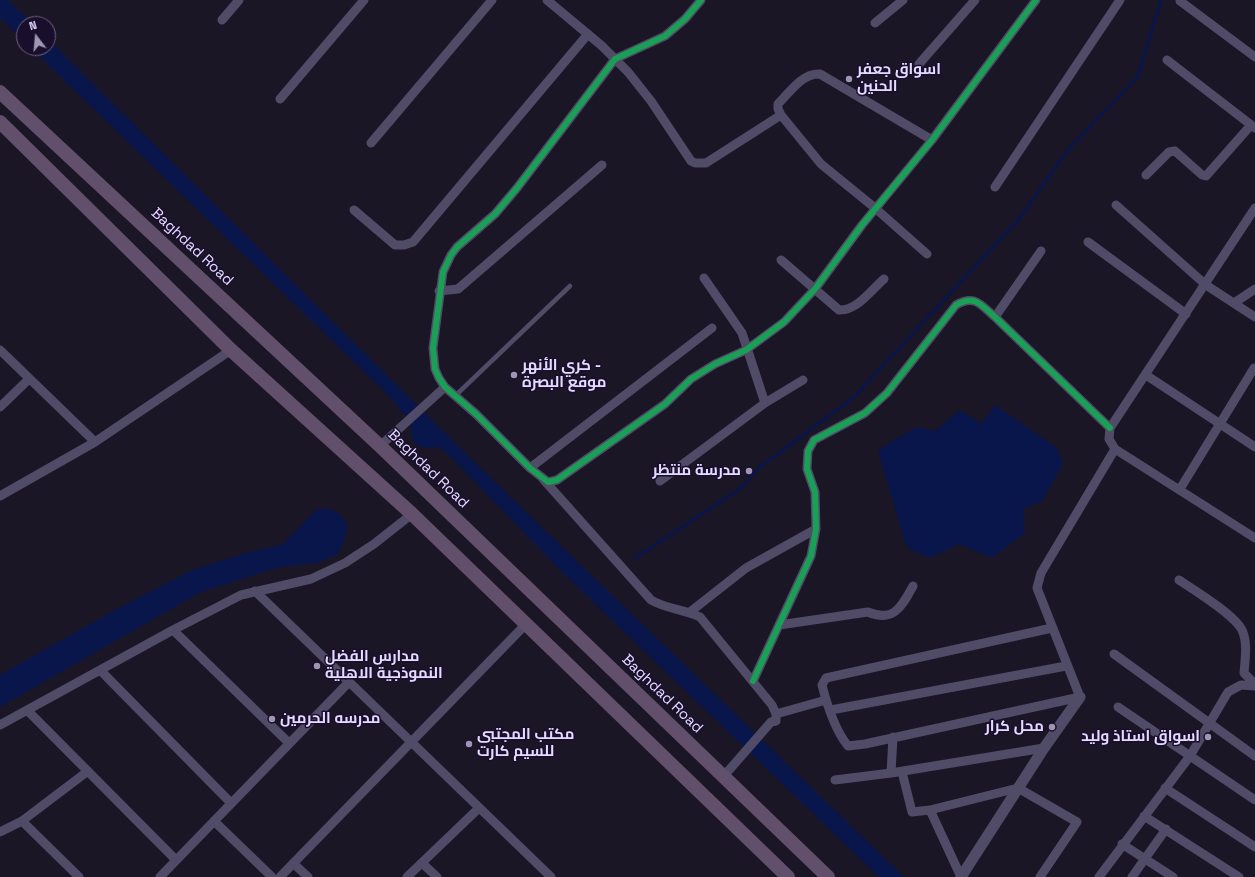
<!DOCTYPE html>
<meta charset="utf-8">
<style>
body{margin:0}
#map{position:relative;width:1255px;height:877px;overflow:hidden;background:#1b1626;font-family:"Space Grotesk",sans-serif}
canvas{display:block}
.north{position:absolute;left:16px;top:16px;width:40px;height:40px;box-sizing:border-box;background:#190f2d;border:1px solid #6a6181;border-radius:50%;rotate:344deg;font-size:11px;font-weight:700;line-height:16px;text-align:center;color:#e4dbff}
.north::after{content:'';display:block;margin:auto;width:14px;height:18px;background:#9e96b3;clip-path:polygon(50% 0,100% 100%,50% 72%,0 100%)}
</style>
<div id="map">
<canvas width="1255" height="877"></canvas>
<div class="north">N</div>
</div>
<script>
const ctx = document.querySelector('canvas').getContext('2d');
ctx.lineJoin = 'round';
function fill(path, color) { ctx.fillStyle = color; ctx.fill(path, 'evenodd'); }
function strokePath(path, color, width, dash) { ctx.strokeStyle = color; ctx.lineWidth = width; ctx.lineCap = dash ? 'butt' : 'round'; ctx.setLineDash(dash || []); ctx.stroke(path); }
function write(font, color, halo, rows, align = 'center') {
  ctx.font = font + ' "Space Grotesk",Cairo,sans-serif'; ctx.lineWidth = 3; ctx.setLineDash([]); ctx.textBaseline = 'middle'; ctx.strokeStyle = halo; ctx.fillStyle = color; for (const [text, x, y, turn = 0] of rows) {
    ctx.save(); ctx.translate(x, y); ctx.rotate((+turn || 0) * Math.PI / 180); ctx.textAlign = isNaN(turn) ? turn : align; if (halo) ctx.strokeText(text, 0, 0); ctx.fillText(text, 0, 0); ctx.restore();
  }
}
const water = new Path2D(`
 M0,0H8L33,24H24V41L0,18Z
 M48,39L459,447L904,877H879L564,574L451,457L439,447L423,448L416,444L412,438L409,419L383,390L31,48H48Z
 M995,405L1057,448L1063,464L1042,501L1023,509L1025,533L992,558L959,544L930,558L909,549L905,542L878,450L917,427L935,431L960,410L981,424Z
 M328,508C355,520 348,532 338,554L318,563L280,567L201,592L0,707V675L117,609L190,571L239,555L283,544L316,510Z`);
const stream = new Path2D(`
 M635,558L741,488L759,468L853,398L1018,220L1068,150L1138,76L1161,0`);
const service = new Path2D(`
 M455,396L570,286`);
const minor = new Path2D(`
 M547,0L602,46L628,72L651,101L691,161L695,163H706L781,115
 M701,0L685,19L665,36L615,59L517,188L495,214L457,247L451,255L443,272L433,348L435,369L439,378L445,387L476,414L530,468L548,482L557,480L665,404L691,379L715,364L746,350L784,322L815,289L862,225L932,140L1036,0
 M1180,1L1255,57
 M222,20L239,0
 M875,23L903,0
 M1167,60L1255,128
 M919,64L975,0
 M280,99L364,0
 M371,143L492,0
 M1146,175L1169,152L1175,151L1202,175L1206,176L1251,125
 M995,187L1120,0
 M1116,205L1206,285L1255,317
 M1255,208L1110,428L1109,439L1115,449L1255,538
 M354,210L395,245H404L413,242L588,34
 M1088,242L1186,314
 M927,254L875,208L821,164L781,115L778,109V104C790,92 802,73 820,74L932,140
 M781,260L839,310C857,311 871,290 884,279
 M439,291L458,289L602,165
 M1234,303L1255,289
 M995,317L1041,251
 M0,350L95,442
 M1146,375L1255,447
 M765,403L803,380
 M0,407L29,379
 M380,446L445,387
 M530,468L712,328
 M543,479L651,600C666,609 684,609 700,617L772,705L776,714V721L771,722L723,777
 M660,481L765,403L742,333L704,278
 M1180,489L1254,368
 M0,496L95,442L231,350
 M1179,580C1194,590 1234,614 1242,630C1248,643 1245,659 1244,673L1255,684
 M255,591L551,877
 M690,612L746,568L816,529
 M779,625L868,612C894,623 902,606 913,586
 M1052,628L826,678L822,685C827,705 835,730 848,746L865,744L1080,697L1037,588L1041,573L1115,449
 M173,630L289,743
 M1114,654L1255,756
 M100,670L231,803
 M753,681L811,556L816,529L815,492L807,469L808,451L814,440L865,413L887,393L956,305C975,294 981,305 995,317L1110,428
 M1118,707L1255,800
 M27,710L176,860
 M831,710L1066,666
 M776,714L826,700
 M0,725L173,630L241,595L311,579L345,563L374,544L412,514
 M902,772L912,812L930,810L1018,788L1077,822L1040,877
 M891,773L893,737
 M835,780L891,773L1044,748
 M1165,788L1255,847
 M930,810L961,877
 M1144,816L1239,877
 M22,821L79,877
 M214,821L272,877
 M0,832L22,821L88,771
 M1122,844L1173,877
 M293,863L308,877
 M422,863L437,877
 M160,877L349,682
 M280,877L526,624
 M407,877L479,808
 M1099,877L1190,756L1228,692L1241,685L1255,686
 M1132,877L1166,829`);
const tertiary = new Path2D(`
 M961,877L1044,748L1080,697`);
const trunk = new Path2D(`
 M0,92L380,446L828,877
 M0,122L231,350L412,514L788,877`);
const cycleway = new Path2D(`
 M701,0L685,19L665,36L615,59L517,188L495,214L457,247L451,255L443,272L433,348L435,369L439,378L445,387L476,414L530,468L548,482L557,480L665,404L691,379L715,364L746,350L784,322L815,289L862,225L932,140L1036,0
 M753,681L811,556L816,529L815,492L807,469L808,451L814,440L865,413L887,393L956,305C975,294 981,305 995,317L1110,428`);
const markers = [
 [849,79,4,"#9e96b3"],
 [514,375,4,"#9e96b3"],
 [749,471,4,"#9e96b3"],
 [317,666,4,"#9e96b3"],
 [272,719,4,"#9e96b3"],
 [1052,727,4,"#9e96b3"],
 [1208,737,4,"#9e96b3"],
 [469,744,4,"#9e96b3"]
];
const poiNames = [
 ["اسواق جعفر",857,70],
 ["الحنين",857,87],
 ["كري الأنهر -",522,366],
 ["موقع البصرة",522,383],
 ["مدرسة منتظر",741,471,"right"],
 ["مدارس الفضل",325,657],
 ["النموذجية الاهلية",325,674],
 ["مدرسه الحرمين",280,719],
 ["محل كرار",1044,727,"right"],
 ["مكتب المجتبى",477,735],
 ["للسيم كارت",477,752],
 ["اسواق استاذ وليد",1200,737,"right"]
];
const streetNames = [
 ["Baghdad Road",192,247,43],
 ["Baghdad Road",428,469,44],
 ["Baghdad Road",662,694,44]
];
fill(water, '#09164b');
strokePath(stream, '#09164b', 3);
strokePath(service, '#504b67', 4.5);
strokePath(minor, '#504b67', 9);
strokePath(tertiary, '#504b67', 11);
strokePath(trunk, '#624f6b', 14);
strokePath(cycleway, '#1a9f57', 6);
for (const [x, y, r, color] of markers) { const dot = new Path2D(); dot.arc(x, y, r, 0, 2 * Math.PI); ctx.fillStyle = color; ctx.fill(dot); strokePath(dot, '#190f2d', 1.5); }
write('bold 15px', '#e4dbff', '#190f2d', poiNames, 'left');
write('15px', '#e4dbff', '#190f2d', streetNames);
</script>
